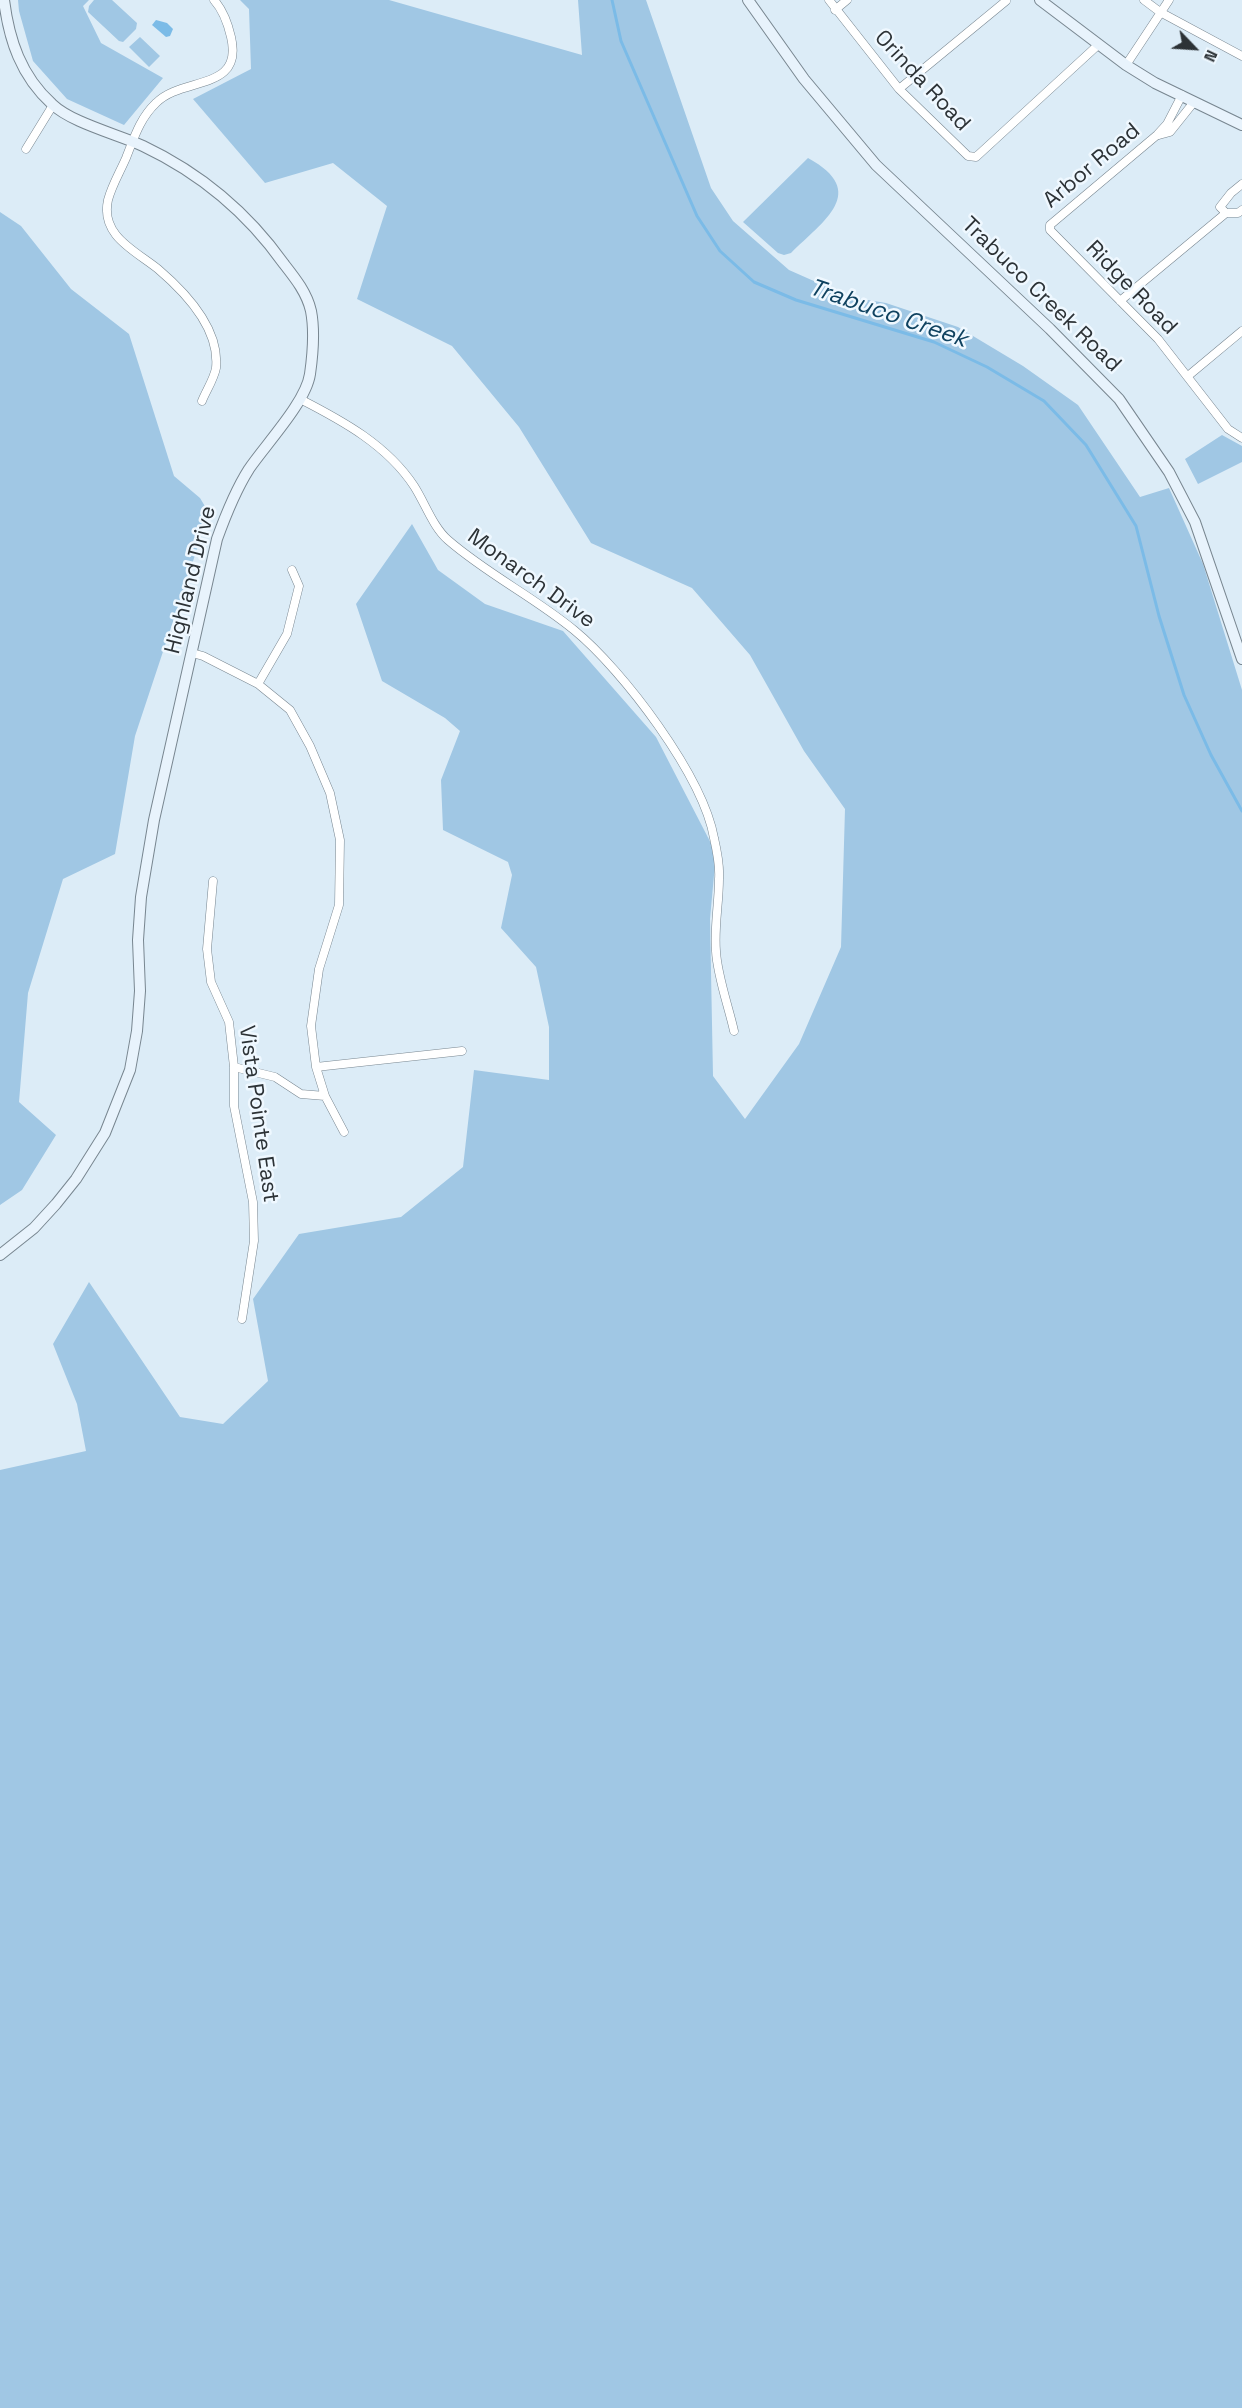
<!DOCTYPE html>
<style>
body{margin:0}
#map{position:relative;width:1242px;height:2408px;overflow:hidden;background:#dcecf7;font-family:"Space Grotesk",sans-serif}
canvas{display:block}
.north{position:absolute;left:1164px;top:18px;width:60px;height:60px;-webkit-text-stroke:4px #eff8ff;paint-order:stroke;rotate:115deg;font-size:16px;font-weight:700;line-height:24px;text-align:center;color:#2c3236}
.north::after{content:'';display:block;margin:auto;width:21px;height:27px;background:#2c3236;clip-path:polygon(50% 0,100% 100%,50% 72%,0 100%)}
</style>
<div id="map">
<canvas width="1242" height="2408"></canvas>
<div class="north">N</div>
</div>
<script>
const ctx = document.querySelector('canvas').getContext('2d');
ctx.lineJoin = 'round';
function fill(path, color) { ctx.fillStyle = color; ctx.fill(path, 'evenodd'); }
function strokePath(path, color, width, dash) { ctx.strokeStyle = color; ctx.lineWidth = width; ctx.lineCap = dash ? 'butt' : 'round'; ctx.setLineDash(dash || []); ctx.stroke(path); }
function write(font, color, halo, rows, align = 'center') {
  ctx.font = font + ' "Space Grotesk",sans-serif'; ctx.lineWidth = 5; ctx.setLineDash([]); ctx.textBaseline = 'middle'; ctx.strokeStyle = halo; ctx.fillStyle = color; for (const [text, x, y, turn = 0] of rows) {
    ctx.save(); ctx.translate(x, y); ctx.rotate((+turn || 0) * Math.PI / 180); ctx.textAlign = isNaN(turn) ? turn : align; if (halo) ctx.strokeText(text, 0, 0); ctx.fillText(text, 0, 0); ctx.restore();
  }
}
const green = new Path2D(`
 M18,0H89L83,6L101,43L163,78L124,125L67,99L33,61L19,11Z
 M94,0H112L137,23L136,29L123,42L119,41L88,12L89,6Z
 M240,0H389L582,55L578,0H646L711,188L733,221L789,270L850,297L886,303L958,327L1023,366L1078,405L1140,497L1169,488L1203,564L1242,690V2408H0V1470L86,1451L77,1404L53,1344L89,1282L180,1417L223,1424L268,1381L253,1299L299,1234L401,1217L463,1167L474,1070L549,1080V1027L536,967L501,928L512,875L508,862L443,830L441,780L460,731L445,718L382,681L356,604L412,524L438,570L485,604L563,631L656,737L716,853L710,919L713,1076L745,1119L799,1044L841,947L845,809L804,751L750,655L692,588L591,543L519,427L452,346L357,299L387,206L333,163L265,183L193,99L251,69L249,9Z
 M140,37L160,56L149,67L129,47Z
 M808,158C870,192 823,221 791,253L784,255L778,253L743,222Z
 M0,212L21,226L71,289L129,334L174,476L200,498L209,513L135,736L115,854L63,879L28,993L19,1102L56,1135L22,1190L0,1205Z
 M1222,435L1242,446V462L1198,484L1185,459Z`);
const water = new Path2D(`
 M156,20L167,23L173,29L170,36L166,37L152,25Z`);
const stream = new Path2D(`
 M612,0L621,41L697,216L720,251L754,282L796,300L934,342L987,367L1044,401L1086,445L1136,526L1159,616L1184,695L1211,755L1242,811`);
const street = new Path2D(`
 M829,0L899,89L968,156L976,157L1098,45
 M1144,0L1160,12L1242,56
 M835,10L847,0
 M1126,65L1169,0
 M899,89L1006,1
 M1182,95L1167,124L1157,135L1050,225V230L1158,339L1228,429L1242,438
 M1159,135L1170,132L1194,102
 M26,149L53,105
 M1226,213L1220,207L1231,193L1242,184
 M1120,301L1226,213H1238L1242,210
 M1188,376L1242,331
 M300,399C343,421 387,445 414,486C425,503 433,527 448,540C487,574 534,597 574,630C623,670 703,776 714,838C717,851 720,866 719,879C719,903 714,927 716,951C717,975 729,1008 734,1031
 M202,401C206,391 214,379 216,368C220,329 185,292 158,269C136,251 100,236 108,200C112,185 120,172 126,158C134,138 140,118 156,103C182,76 244,92 231,37C228,24 223,10 214,0
 M192,653L203,656L258,684L290,710L310,746L330,793L340,840L339,905L319,969L311,1026L316,1067L325,1096L344,1132
 M258,684L287,634L299,586L292,570
 M213,881L207,949L211,982L229,1022L234,1067V1106L253,1202L254,1241L242,1319
 M234,1067L275,1077L301,1094L325,1096
 M316,1067L462,1051`);
const secondary = new Path2D(`
 M748,0L804,79L876,165L1050,329L1119,399L1169,472L1195,522L1242,659
 M1040,0L1126,65L1155,83L1242,125
 M0,1255L34,1228L56,1204L76,1179L105,1133L130,1070L137,1031L140,991L138,940L141,897L154,820L217,539C226,514 235,491 249,469C266,444 306,402 310,374C313,353 315,332 311,311C307,293 295,278 284,264C247,212 200,173 143,146C117,134 72,123 52,104C21,76 9,40 4,0`);
const streetNames = [
 ["Orinda Road",922,81,47],
 ["Arbor Road",1092,166,-40],
 ["Ridge Road",1131,288,46],
 ["Trabuco Creek Road",1041,295,44],
 ["Monarch Drive",531,579,36],
 ["Highland Drive",191,580,-76],
 ["Vista Pointe East",258,1114,82]
];
const waterNames = [
 ["Trabuco Creek",888,314,19]
];
fill(green, '#a0c7e4');
fill(water, '#7bbbe7');
strokePath(stream, '#7bbbe7', 3);
strokePath(street, '#788690', 9);
strokePath(secondary, '#788690', 12);
strokePath(street, '#fff', 8);
strokePath(secondary, '#e8f3fc', 10);
write('22px', '#2c3236', '#eff8ff', streetNames);
write('italic 24px', '#0f4260', '#eff8ff', waterNames);
</script>
